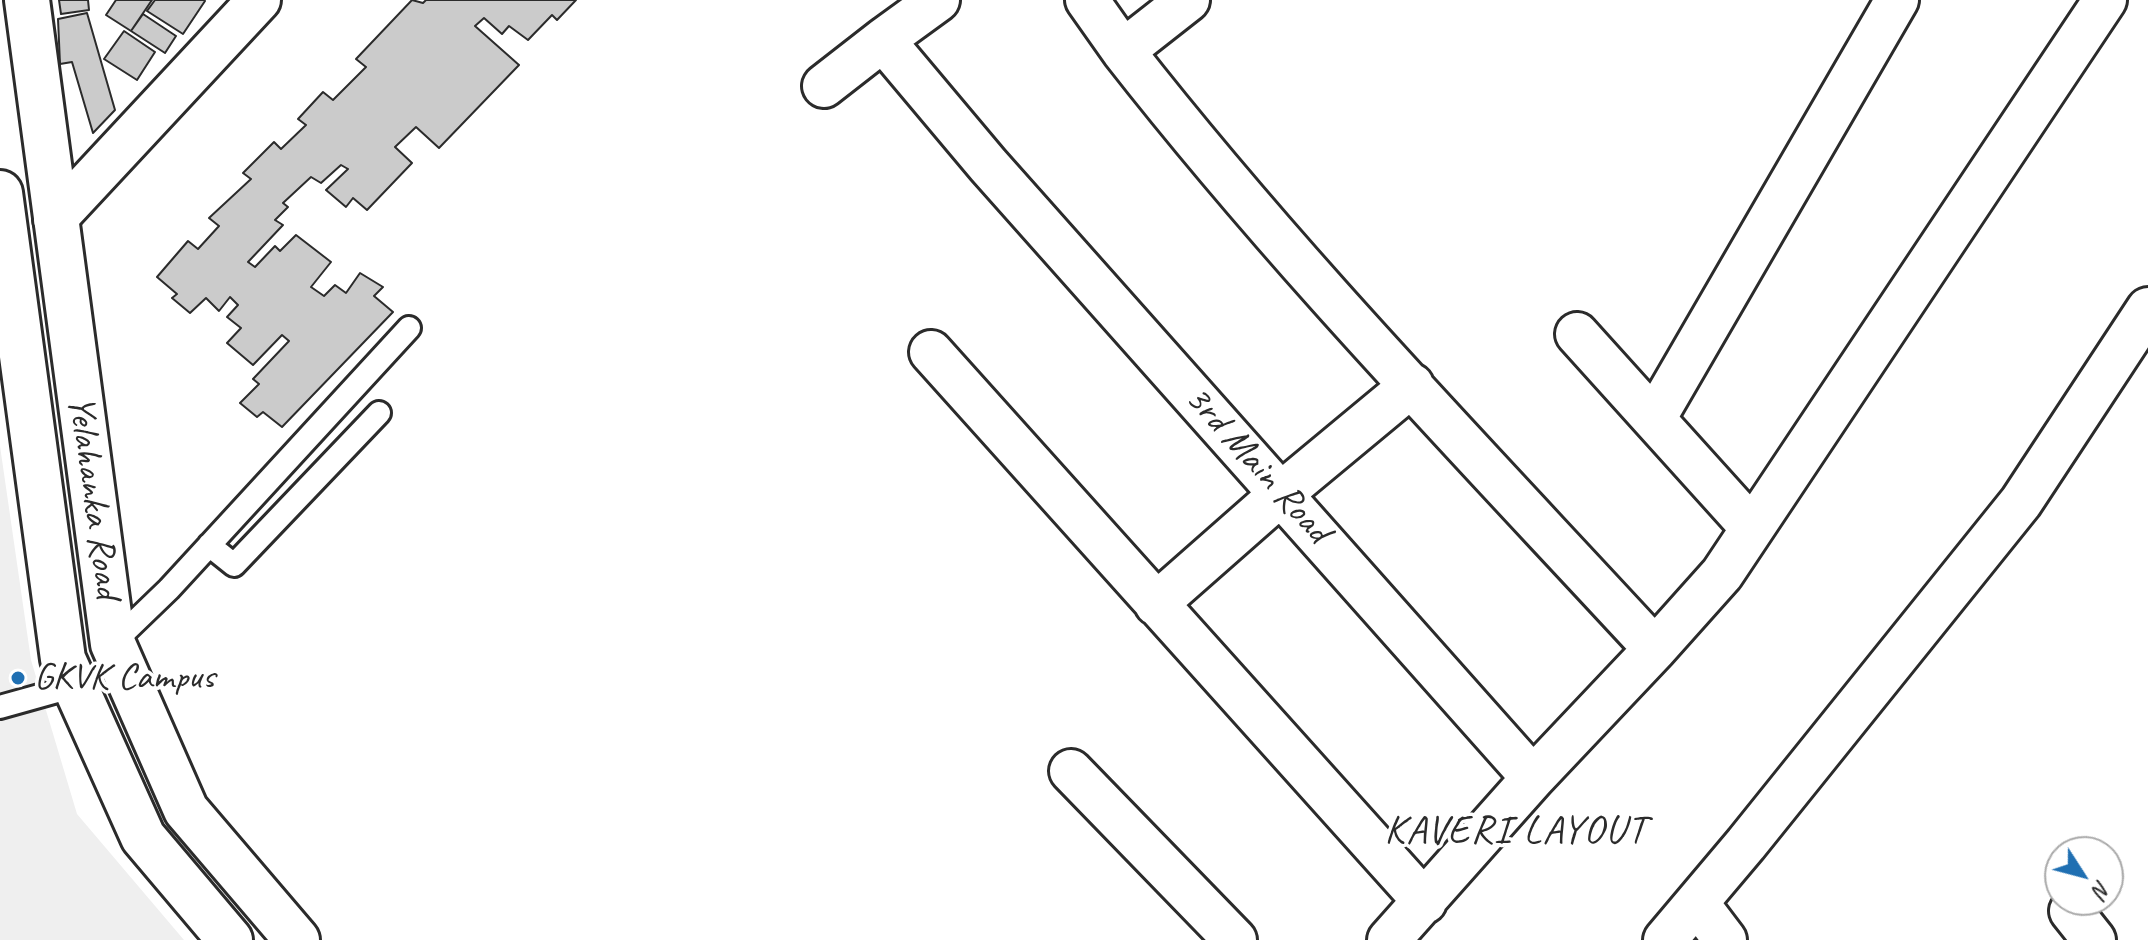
<!DOCTYPE html>
<style>
body{margin:0}
#map{position:relative;width:2148px;height:940px;overflow:hidden;background:#fff;font-family:Caveat,sans-serif}
canvas{display:block}
.north{position:absolute;left:2044px;top:836px;width:80px;height:80px;box-sizing:border-box;background:#fff;border:2px solid #aaa;border-radius:50%;rotate:126deg;font-size:22px;font-weight:700;line-height:32px;text-align:center;color:#2b2b2b}
.north::after{content:'';display:block;margin:auto;width:28px;height:36px;background:#1f6fb2;clip-path:polygon(50% 0,100% 100%,50% 72%,0 100%)}
</style>
<div id="map">
<canvas width="2148" height="940"></canvas>
<div class="north">N</div>
</div>
<script>
const ctx = document.querySelector('canvas').getContext('2d');
ctx.lineJoin = 'round';
function fill(path, color) { ctx.fillStyle = color; ctx.fill(path, 'evenodd'); }
function strokePath(path, color, width, dash) { ctx.strokeStyle = color; ctx.lineWidth = width; ctx.lineCap = dash ? 'butt' : 'round'; ctx.setLineDash(dash || []); ctx.stroke(path); }
function write(font, color, halo, rows, align = 'center') {
  ctx.font = font + ' Caveat,sans-serif'; ctx.lineWidth = 7; ctx.setLineDash([]); ctx.textBaseline = 'middle'; ctx.strokeStyle = halo; ctx.fillStyle = color; for (const [text, x, y, turn = 0] of rows) {
    ctx.save(); ctx.translate(x, y); ctx.rotate((+turn || 0) * Math.PI / 180); ctx.textAlign = isNaN(turn) ? turn : align; if (halo) ctx.strokeText(text, 0, 0); ctx.fillText(text, 0, 0); ctx.restore();
  }
}
const built = new Path2D(`
 M0,446L31,660L77,814L184,940H0Z`);
const building = new Path2D(`
 M59,0H88L89,10L61,14Z
 M116,0H152L131,31L106,15Z
 M155,0H204L205,1L183,34L147,11Z
 M412,0L423,3L426,0H576L557,20L552,15L528,40L509,26L502,34L484,18L475,26L519,65L439,148L416,127L395,147L412,163L367,210L353,198L346,207L326,190L348,169L341,165L321,183L311,177L283,203L288,207L275,220L283,225L248,262L255,267L275,246L280,251L296,235L331,262L311,287L324,296L335,285L346,293L360,273L383,287L374,296L393,312L282,427L263,412L257,417L240,403L259,384L253,379L289,341L282,335L253,365L227,343L241,328L227,317L238,305L230,297L219,311L206,298L190,313L172,298L177,294L157,277L188,241L198,249L219,226L209,218L251,179L243,173L274,142L281,149L306,125L298,119L323,92L333,100L366,67L356,59Z
 M87,13L115,110L93,133L72,62L60,64L58,19Z
 M143,14L176,36L165,53L131,31Z
 M124,31L155,52L137,80L104,59Z`);
const service = new Path2D(`
 M209,545L234,565L379,413
 M113,643L169,589L409,328
 M0,707L75,686`);
const minor = new Path2D(`
 M938,0L883,40L988,165L1533,778L1389,940
 M1087,0L1123,51
 M1188,0L1123,51C1287,261 1474,453 1655,649
 M824,86L883,40
 M55,219L259,0
 M1577,334L1752,528
 M931,352L1425,902
 M1654,419L1897,0
 M1156,604L1282,493L1412,385
 M1071,771L1235,940
 M1533,778L1655,649L1722,574L2105,0
 M1697,903L1725,940
 M2071,911L2094,940
 M1665,940L1746,844L2021,502L2148,309`);
const secondary = new Path2D(`
 M27,0L113,644L186,810L297,940
 M0,193L63,659L143,837L230,940`);
const markers = [
 [18,678,8,"#1f6fb2"]
];
const streetNames = [
 ["3rd Main Road",1257,465,48],
 ["Yelahanka Road",93,497,82]
];
const poiNames = [
 ["GKVK Campus",34,678]
];
const neighbourhoodNames = [
 ["KAVERI LAYOUT",1516,832]
];
fill(built, '#efefef');
fill(building, '#cbcbcb');
strokePath(building, '#2b2b2b', 2);
strokePath(service, '#2b2b2b', 28);
strokePath(minor, '#2b2b2b', 48);
strokePath(secondary, '#2b2b2b', 50);
strokePath(service, '#fff', 22);
strokePath(minor, '#fff', 42);
strokePath(secondary, '#fff', 44);
for (const [x, y, r, color] of markers) { const dot = new Path2D(); dot.arc(x, y, r, 0, 2 * Math.PI); ctx.fillStyle = color; ctx.fill(dot); strokePath(dot, '#fff', 3); }
write('38px', '#2b2b2b', '#fff', streetNames);
write('38px', '#2b2b2b', '#fff', poiNames, 'left');
ctx.letterSpacing = '2px';
write('40px', '#2b2b2b', '#fff', neighbourhoodNames);
ctx.letterSpacing = '0px';
</script>
